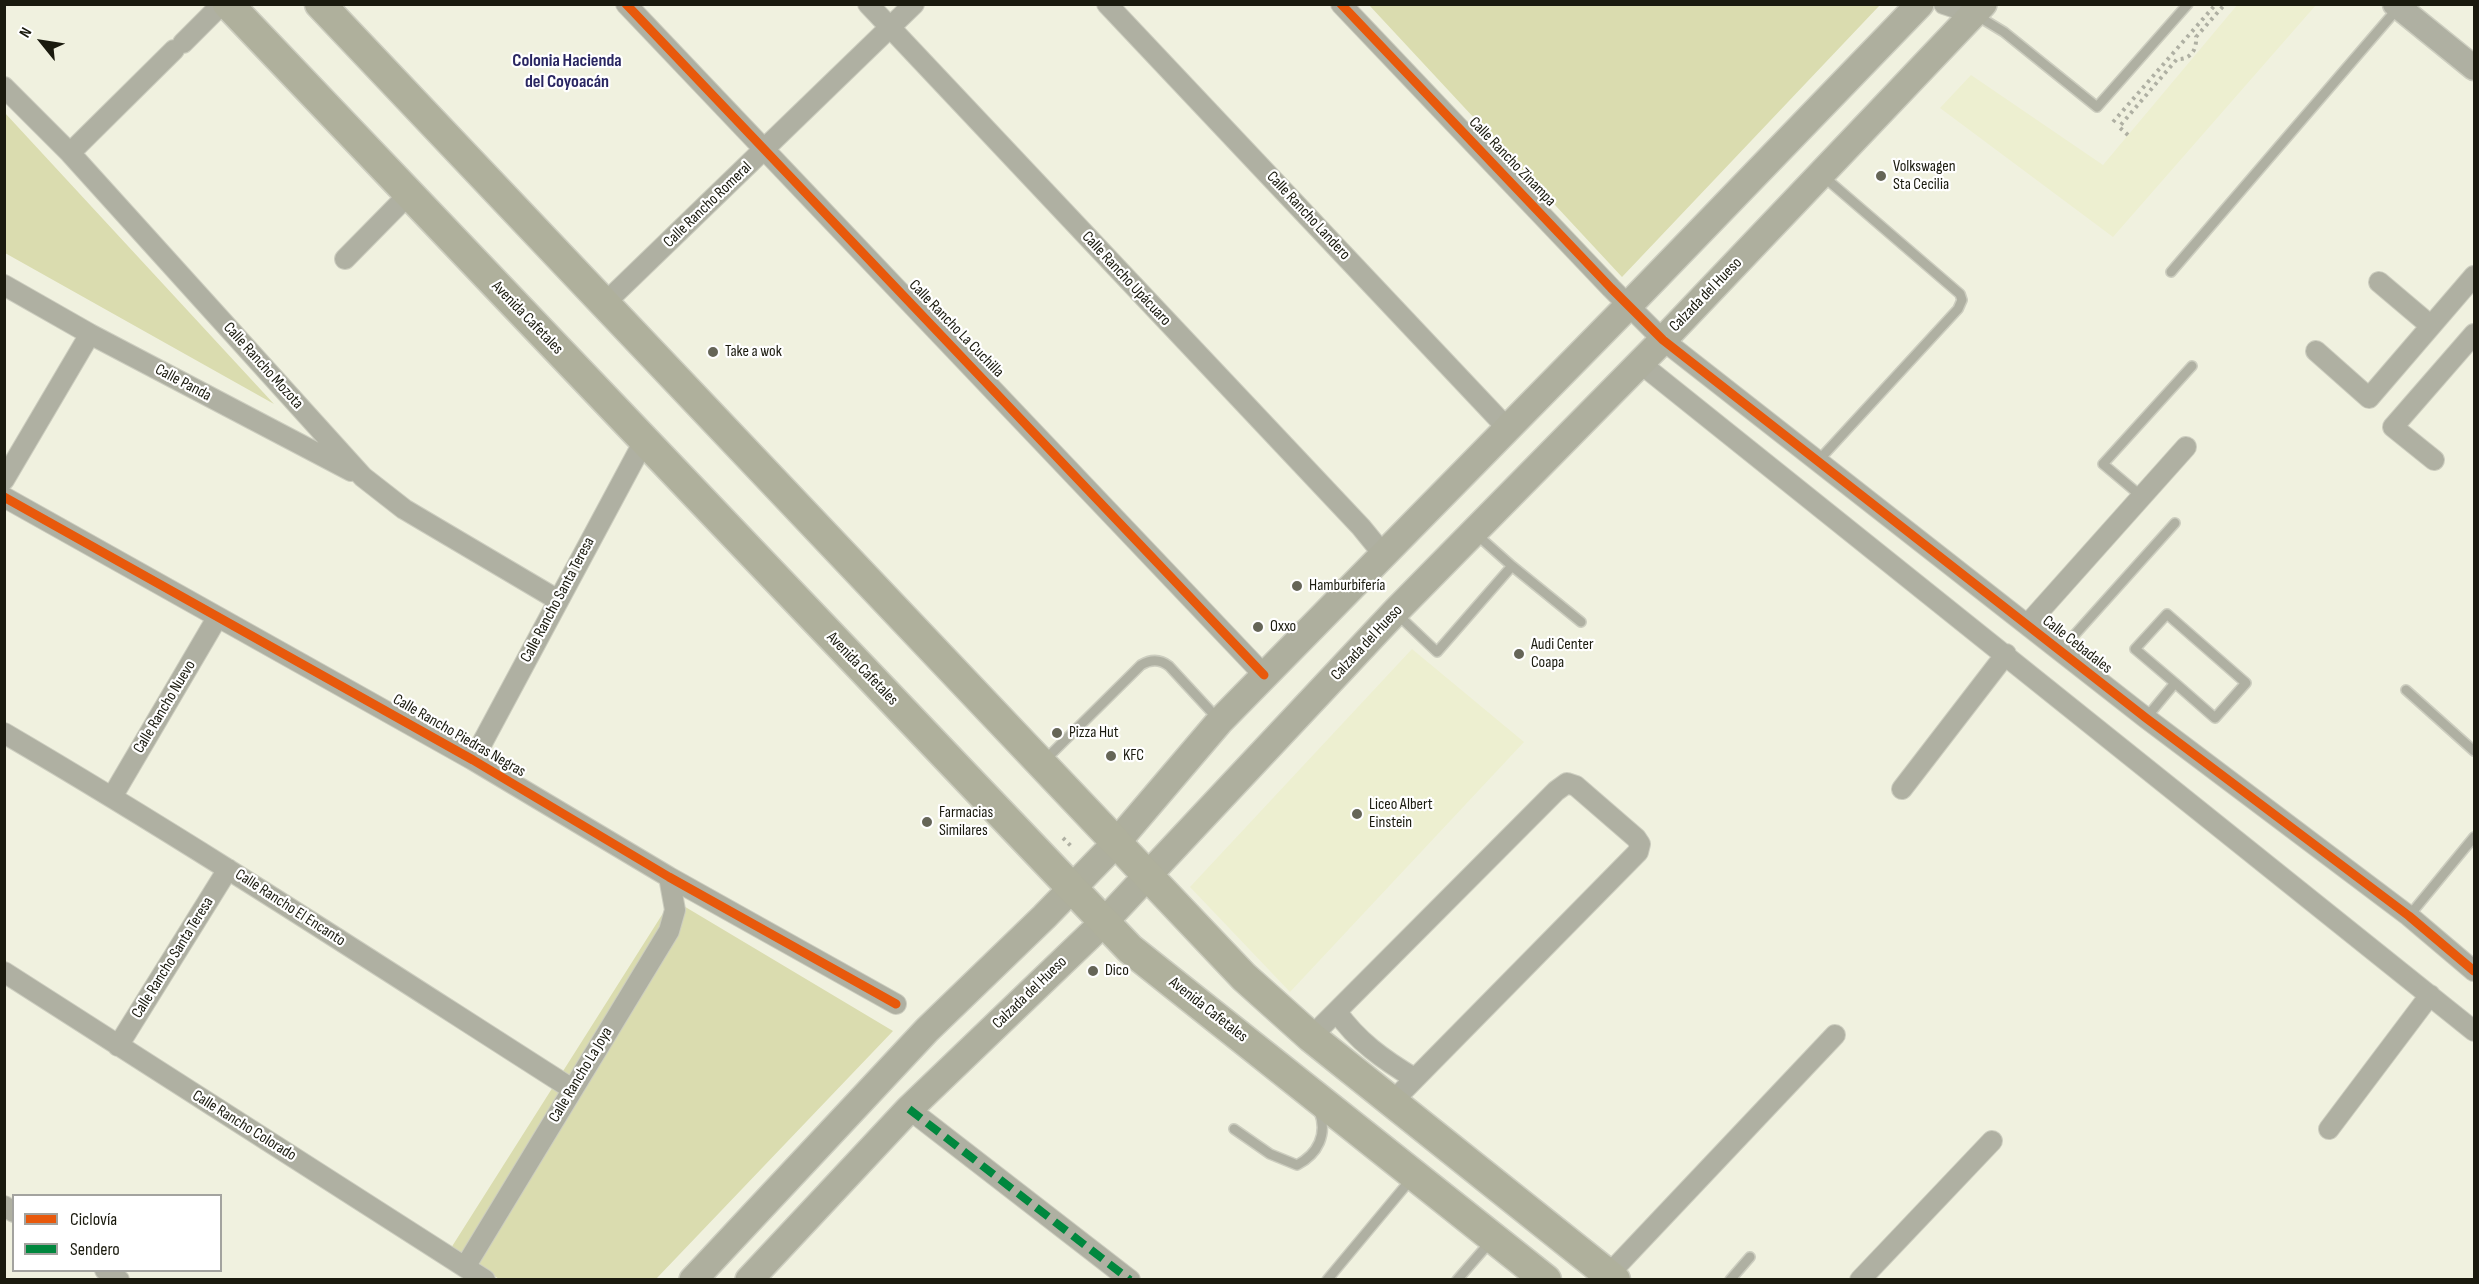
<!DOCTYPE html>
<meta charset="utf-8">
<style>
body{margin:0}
#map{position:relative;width:2479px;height:1284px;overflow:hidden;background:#f0f1df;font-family:"Sofia Sans Condensed",sans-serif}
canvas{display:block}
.frame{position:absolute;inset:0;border:6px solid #1a1a0e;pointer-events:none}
.legend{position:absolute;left:12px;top:1194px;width:210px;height:78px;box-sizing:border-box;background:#fff;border:2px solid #a3a39f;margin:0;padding:8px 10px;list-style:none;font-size:18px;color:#1a1a0e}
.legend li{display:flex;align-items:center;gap:12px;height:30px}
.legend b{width:30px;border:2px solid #a3a39f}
.north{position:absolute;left:12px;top:12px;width:60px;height:60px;-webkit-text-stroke:4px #fff;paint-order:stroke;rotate:300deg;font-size:16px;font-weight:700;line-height:24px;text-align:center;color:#1a1a0e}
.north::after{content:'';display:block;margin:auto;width:21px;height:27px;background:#1a1a0e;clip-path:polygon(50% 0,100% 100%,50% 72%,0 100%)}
</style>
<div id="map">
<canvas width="2479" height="1284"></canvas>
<div class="frame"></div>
<ul class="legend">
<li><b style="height:8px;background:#e8590c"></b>Ciclovía</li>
<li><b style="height:8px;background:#00873e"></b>Sendero</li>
</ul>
<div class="north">N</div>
</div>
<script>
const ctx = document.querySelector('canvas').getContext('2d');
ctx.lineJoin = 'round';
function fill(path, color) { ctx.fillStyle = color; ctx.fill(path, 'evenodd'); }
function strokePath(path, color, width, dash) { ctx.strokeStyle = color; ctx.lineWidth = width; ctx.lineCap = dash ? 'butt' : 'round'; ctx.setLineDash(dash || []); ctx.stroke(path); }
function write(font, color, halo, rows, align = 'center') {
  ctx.font = font + ' "Sofia Sans Condensed",sans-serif'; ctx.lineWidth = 4.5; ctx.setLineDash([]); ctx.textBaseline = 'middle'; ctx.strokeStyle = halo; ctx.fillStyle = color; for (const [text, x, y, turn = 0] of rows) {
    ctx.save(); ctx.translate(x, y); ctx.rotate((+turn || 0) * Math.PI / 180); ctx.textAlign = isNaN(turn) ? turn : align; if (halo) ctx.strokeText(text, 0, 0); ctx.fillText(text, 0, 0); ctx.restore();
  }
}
const built = new Path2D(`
 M2238,4L2316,5L2113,237L1940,108L1971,75L2103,165Z
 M1412,649L1524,742L1290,992L1190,887Z`);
const green = new Path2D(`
 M1369,5H1880L1622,277Z
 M4,113H5L274,404L5,253Z
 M672,899L893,1031L656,1279H499L451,1248Z`);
const path = new Path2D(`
 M2113,122L2216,4
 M2128,135L2119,127L2177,59C2191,60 2197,49 2196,37L2225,4
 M1063,838L1073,848`);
const service = new Path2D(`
 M1976,15L2004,32L2097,107L2188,4
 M2171,272L2398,8
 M1818,461L1958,309L1962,300L1960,294L1823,176
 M2141,496L2103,464L2192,366
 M1512,566L1581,622
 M1397,614L1437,652L1512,566L1476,534
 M2060,651L2175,523
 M2406,690L2474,751
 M2146,718L2175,683L2215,718L2246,683L2167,614L2135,649L2175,683
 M1045,760L1141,665C1151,659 1160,659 1169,666L1218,719
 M2409,916L2474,837
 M1234,1129L1270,1154L1297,1165C1318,1154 1328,1134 1319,1111
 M1327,1280L1412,1178
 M1457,1280L1491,1241
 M1730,1280L1750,1257`);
const minor = new Path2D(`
 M626,4L1264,675
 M868,4L1361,527L1383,554
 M1107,4L1508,429
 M1341,4L1611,288L1663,340L2146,718L2409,916L2474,971
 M1944,4L1974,14
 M183,43L222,4
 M4,87L70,153L363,477L404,509L558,600
 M70,153L174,50
 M345,259L409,194
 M2379,282L2431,326
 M4,285L90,334L351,471
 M604,304L914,4
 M2316,351L2369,398L2474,276
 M1640,363L2474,1031
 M2434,460L2393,427L2474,334
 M4,480L90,334
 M4,497L473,760L669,877L896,1004
 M2027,625L2186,447
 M4,733C197,846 384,969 572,1089
 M473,760L644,441
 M1902,789L2006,654
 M112,797L217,618
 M4,972L485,1280
 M1337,1012C1357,1041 1384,1060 1414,1078
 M1311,1037L1556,791L1567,783L1576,786L1636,838L1640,844L1638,852L1392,1102
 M118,1046L228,869
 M909,1109L1130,1280
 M2329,1129L2430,995
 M4,1206L14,1212
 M465,1267L669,931L675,910L669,877
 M105,1270L119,1280
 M1609,1274L1835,1035
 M1860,1280L1992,1141`);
const tertiary = new Path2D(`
 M2395,4L2474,68`);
const secondary = new Path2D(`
 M693,1280L927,1030L1044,917L1116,843L1220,721L1628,306L1920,4
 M749,1280L909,1109L1104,922L1395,612L1663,340L1983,4`);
const primary = new Path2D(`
 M228,4L1130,949L1546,1280
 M320,4L1244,977L1311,1037L1615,1280`);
const quiet = new Path2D(`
 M909,1109L1130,1280`);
const cycleway = new Path2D(`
 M626,4L1264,675
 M1341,4L1611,288L1663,340L2146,718L2409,916L2474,971
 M4,497L473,760L669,877L896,1004`);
const markers = [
 [1881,176,6,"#656557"],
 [713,352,6,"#656557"],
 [1297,586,6,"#656557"],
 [1258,627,6,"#656557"],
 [1519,654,6,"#656557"],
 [1057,733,6,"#656557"],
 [1111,756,6,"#656557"],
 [1357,814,6,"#656557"],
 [927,822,6,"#656557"],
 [1093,971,6,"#656557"]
];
const streetNames = [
 ["Calle Rancho Zinampa",1512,162,46],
 ["Calle Rancho Romeral",708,205,-44],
 ["Calle Rancho Landero",1308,216,47],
 ["Calle Rancho Upácuaro",1126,279,47],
 ["Calzada del Hueso",1706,295,-46],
 ["Avenida Cafetales",527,318,46],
 ["Calle Rancho La Cuchilla",956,329,46],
 ["Calle Rancho Mozota",263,366,48],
 ["Calle Panda",183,383,28],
 ["Calle Rancho Santa Teresa",558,600,-62],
 ["Calzada del Hueso",1367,643,-47],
 ["Calle Cebadales",2077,645,38],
 ["Avenida Cafetales",862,669,46],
 ["Calle Rancho Nuevo",165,707,-59],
 ["Calle Rancho Piedras Negras",459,736,30],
 ["Calle Rancho El Encanto",290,908,33],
 ["Calle Rancho Santa Teresa",173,958,-58],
 ["Calzada del Hueso",1030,993,-44],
 ["Avenida Cafetales",1208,1010,38],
 ["Calle Rancho La Joya",581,1075,-59],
 ["Calle Rancho Colorado",244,1126,32]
];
const poiNames = [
 ["Volkswagen",1893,167],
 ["Sta Cecilia",1893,185],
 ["Take a wok",725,352],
 ["Hamburbifería",1309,586],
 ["Oxxo",1270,627],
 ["Audi Center",1531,645],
 ["Coapa",1531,663],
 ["Pizza Hut",1069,733],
 ["KFC",1123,756],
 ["Liceo Albert",1369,805],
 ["Einstein",1369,823],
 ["Farmacias",939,813],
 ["Similares",939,831],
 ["Dico",1105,971]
];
const neighbourhoodNames = [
 ["Colonia Hacienda",567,61],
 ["del Coyoacán",567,82]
];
fill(built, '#edefd0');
fill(green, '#dadcaf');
strokePath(service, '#cccdbf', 12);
strokePath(minor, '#cccdbf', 22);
strokePath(tertiary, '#cccdbf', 27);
strokePath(secondary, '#cccdbf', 30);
strokePath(primary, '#cccdbf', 33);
strokePath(path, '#afb0a3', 4, [3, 4.5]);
strokePath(service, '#afb0a2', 9);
strokePath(minor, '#afb0a2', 20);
strokePath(tertiary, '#afb0a2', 24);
strokePath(secondary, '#aeaf9e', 27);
strokePath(primary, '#afb09c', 30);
strokePath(quiet, '#00873e', 8, [15, 8]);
strokePath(cycleway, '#e8590c', 9);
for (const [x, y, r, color] of markers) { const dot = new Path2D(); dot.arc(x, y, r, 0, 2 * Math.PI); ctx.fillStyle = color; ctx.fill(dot); strokePath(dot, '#fff', 2); }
write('16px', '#1a1a0e', '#fff', streetNames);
write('16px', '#1a1a0e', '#fff', poiNames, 'left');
write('bold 18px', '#292661', '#fff', neighbourhoodNames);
</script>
